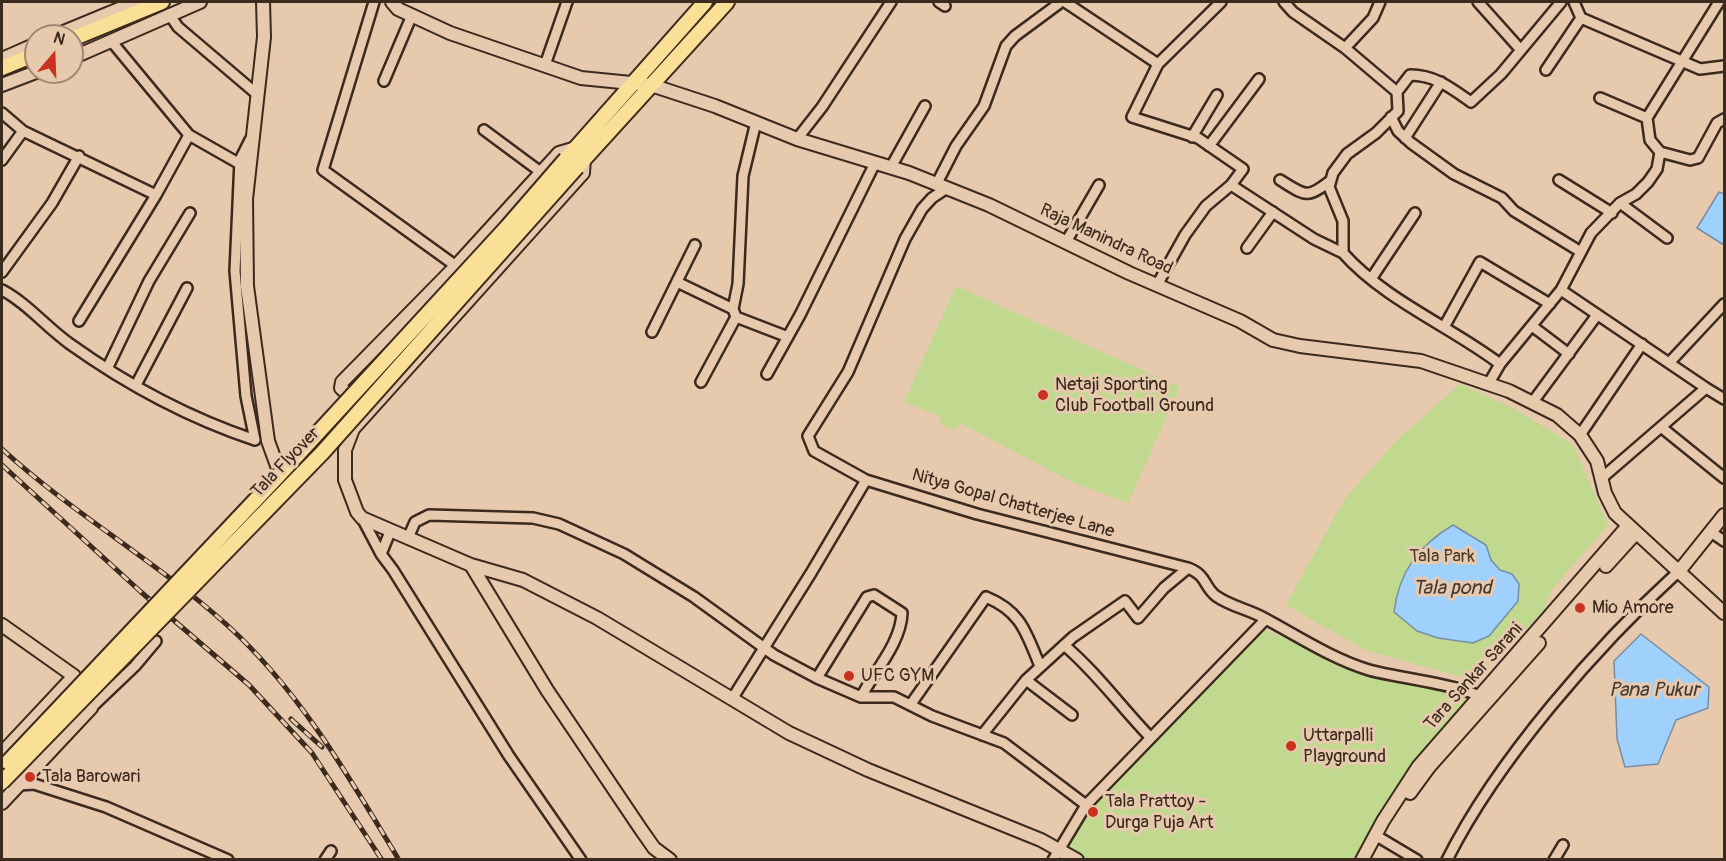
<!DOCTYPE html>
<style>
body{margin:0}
#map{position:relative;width:1726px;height:861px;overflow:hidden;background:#e7c9ae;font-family:Pangolin,sans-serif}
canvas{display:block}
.frame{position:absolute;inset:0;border:3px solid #3b2a1e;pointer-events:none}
.north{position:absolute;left:24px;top:24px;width:60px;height:60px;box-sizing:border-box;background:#e7c9ae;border:2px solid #a28974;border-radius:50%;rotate:19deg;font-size:16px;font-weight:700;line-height:24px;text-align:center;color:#3b2a1e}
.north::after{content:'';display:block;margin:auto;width:21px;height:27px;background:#c8321e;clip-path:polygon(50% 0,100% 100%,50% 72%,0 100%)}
</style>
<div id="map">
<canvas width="1726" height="861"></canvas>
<div class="frame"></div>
<div class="north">N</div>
</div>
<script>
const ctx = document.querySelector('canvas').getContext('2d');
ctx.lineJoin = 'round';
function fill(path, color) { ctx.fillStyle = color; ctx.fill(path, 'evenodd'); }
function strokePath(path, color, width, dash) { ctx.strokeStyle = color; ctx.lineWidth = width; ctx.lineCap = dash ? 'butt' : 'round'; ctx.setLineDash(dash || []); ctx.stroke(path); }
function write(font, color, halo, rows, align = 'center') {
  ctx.font = font + ' Pangolin,sans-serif'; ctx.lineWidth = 6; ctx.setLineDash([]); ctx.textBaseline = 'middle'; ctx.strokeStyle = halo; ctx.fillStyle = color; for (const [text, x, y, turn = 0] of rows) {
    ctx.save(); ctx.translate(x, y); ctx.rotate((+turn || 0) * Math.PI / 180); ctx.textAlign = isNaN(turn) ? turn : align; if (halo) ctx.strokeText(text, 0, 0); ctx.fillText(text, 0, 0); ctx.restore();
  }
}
const green = new Path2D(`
 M956,286L1180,387L1128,503L1074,483L960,423L955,430L939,424L940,416L904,402Z
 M1460,384L1515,409L1573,445L1608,525L1554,587L1542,612L1501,656L1469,679L1365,650L1286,605L1344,500L1397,440Z
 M1264,630C1335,658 1403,689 1480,695L1360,859H1086L1066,844L1089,807Z`);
const water = new Path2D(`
 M1719,192L1724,194V245L1697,228Z
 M1453,525L1486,545L1491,560L1500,570L1512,574L1519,584L1518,601L1489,636L1473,643L1438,638L1417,631L1394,612C1399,572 1418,546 1453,525Z
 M1641,634L1709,687L1708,708L1676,720L1658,764L1625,767L1617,739L1614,661Z`);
const street = new Path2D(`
 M374,2L323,170L456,266
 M939,2L945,6
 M1065,2L1158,64L1132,117L1198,138L1243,169L1231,185L1314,239L1343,253
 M1284,2L1293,12L1345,48L1397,92L1398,111L1376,133L1347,154L1333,173L1329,187L1343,221V253C1386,301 1450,326 1500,364
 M1478,2L1520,49
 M1574,2L1581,18L1700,69L1724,66
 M169,14L178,27L258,95
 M112,42L189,135L240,164
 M1345,48L1373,18L1380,2
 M1158,64L1221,2
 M545,65L567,2
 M1546,70L1581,18
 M384,81L412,15
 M1397,92L1410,75C1435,75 1451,88 1471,102L1501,74L1561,2
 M1600,98L1647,118
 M2,113L23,131L156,195
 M1391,117L1398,131L1411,143L1454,174L1502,198L1514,211L1581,252
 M484,130L542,173
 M1192,137L1217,95
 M1405,138L1441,82
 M797,139L822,107L891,2
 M250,140L240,160L235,271L246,396L255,440
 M1209,146L1259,79
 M1660,152L1690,160L1698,158L1717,123L1724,119
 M2,160L23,131
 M891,167L925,106
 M1280,180C1305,195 1306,200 1330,181
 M1559,180L1612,213
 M936,185L956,146L984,106L1006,46L1015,36L1061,2
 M947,188L932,198L922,209L905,239L848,372L808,436L814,451L866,480L977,514L1188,568C1208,576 1203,586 1216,596C1230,606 1247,609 1262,617C1296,635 1332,659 1369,670C1392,677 1473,686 1484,700
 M1620,203L1667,238
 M1066,242L1099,185
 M1247,248L1273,212
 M2,272L52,203L79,156
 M1371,279L1415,213
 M677,282L733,309
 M1157,285L1185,235L1206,206L1231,185
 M2,290C27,303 46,327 70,344C126,384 189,418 255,440
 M1561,290L1706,388
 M736,317L788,337
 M79,321L156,195L189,135
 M1532,326L1569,354
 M1444,327L1480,262L1550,304
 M652,332L695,245
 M1669,363L1724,304
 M107,369L149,281L190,213
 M767,374L800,315L875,163
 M701,382L736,317L733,309L738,284L743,176L756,122
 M1489,383L1500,364L1561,290L1591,233L1620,203L1636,194L1648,182L1657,169L1660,152L1650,140L1647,118L1719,2
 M136,385L187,288
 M1532,403L1597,315
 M1661,427L1724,478
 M1580,435L1642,344
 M1603,477L1706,388L1724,399
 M362,518L381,554
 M390,532L381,554L393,570L509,756L581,860
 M1711,532L1724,541
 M408,538L415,522L429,515L533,518L559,524L624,554L694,597L774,655L817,678L861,697H894L932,716L1004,743L1086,805
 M1064,645C1097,673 1121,707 1151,738
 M817,678L867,597L874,595L902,613C901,643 874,672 861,697
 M1026,680L1072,715
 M732,699L811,573L866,480
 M911,704L986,597C1022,612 1026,633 1040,666
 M91,708L135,666L156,641
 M982,735L1026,680L1073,637L1125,601L1138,618L1164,588L1188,568
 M19,785L34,784L106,807L228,860
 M1375,835L1417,860
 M325,860L331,851
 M1053,860L1086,805L1266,619
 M1447,860C1497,760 1597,646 1680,570
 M1554,860L1563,845`);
const secondary = new Path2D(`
 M263,2L264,37L246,199L247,286L268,441L280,474
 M392,2L398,9L450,33L581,78L651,85L715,106L797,139L909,173L989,205L1129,273L1240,321L1273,340L1300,346L1421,361L1509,391L1557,415L1580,435L1597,461L1605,493L1615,513L1724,613
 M54,36L136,2
 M72,58L200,2
 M2,59L36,44
 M2,85L36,72
 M584,158L583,173L353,429L345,450V480L357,512L362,518L471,565L523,580L597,618L789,733L868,770L1041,840L1077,860
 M368,412L341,388L342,382L456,266L559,153L576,148
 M471,565L547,690L640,828L654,848L670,860
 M1606,566L1635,534
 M1680,570L1724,515
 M2,625L74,676L91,708L2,803
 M2,753L74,676
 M1410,793L1429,767L1539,643
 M1362,860L1383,821L1418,767L1627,527`);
const primary = new Path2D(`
 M72,39L162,2
 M2,68L36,54
 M566,159L705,2
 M577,167L727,2`);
const rail = new Path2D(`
 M2,449C72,513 156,561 227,625C300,691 349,777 399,860
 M2,465L141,592L249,685L312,753L382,860
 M291,719L322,747`);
const primaryBridge = new Path2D(`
 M8,762L280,474L507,227L566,159
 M2,782L323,452L577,167`);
const markers = [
 [1043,395,6,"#c8321e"],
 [1580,608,6,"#c8321e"],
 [849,676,6,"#c8321e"],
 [1291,746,6,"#c8321e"],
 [30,777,6,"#c8321e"],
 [1093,812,6,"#c8321e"]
];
const streetNames = [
 ["Raja Manindra Road",1106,240,25],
 ["Tala Flyover",286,463,-46],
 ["Nitya Gopal Chatterjee Lane",1013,504,16],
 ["Tara Sankar Sarani",1474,677,-48]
];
const poiNames = [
 ["Netaji Sporting",1055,385],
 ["Club Football Ground",1055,406],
 ["Mio Amore",1592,608],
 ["UFC GYM",861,676],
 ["Uttarpalli",1303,736],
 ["Playground",1303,757],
 ["Tala Barowari",42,777],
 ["Tala Prattoy -",1105,802],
 ["Durga Puja Art",1105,823]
];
const parkNames = [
 ["Tala Park",1442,557]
];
const waterNames = [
 ["Tala pond",1452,589],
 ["Pana Pukur",1654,691]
];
fill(green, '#c0d98f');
fill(water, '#9fd1fc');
strokePath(water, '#778ea3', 1.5);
strokePath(street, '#3b2a1e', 14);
strokePath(secondary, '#3b2a1e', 16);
strokePath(primary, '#3b2a1e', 18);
strokePath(street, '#e7c9ae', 9);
strokePath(secondary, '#e7c9ae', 12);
strokePath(primary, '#fadf96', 14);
strokePath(rail, '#3b2a1e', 5);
strokePath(rail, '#e7c9ae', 3, [9]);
strokePath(primaryBridge, '#3b2a1e', 18, []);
strokePath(primaryBridge, '#fadf96', 14);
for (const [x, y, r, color] of markers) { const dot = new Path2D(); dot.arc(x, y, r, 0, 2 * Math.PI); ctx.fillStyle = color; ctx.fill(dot); strokePath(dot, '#e7c9ae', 2); }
write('18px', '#3b2a1e', '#e7c9ae', streetNames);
write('18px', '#3b2a1e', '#e7c9ae', poiNames, 'left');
write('18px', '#483c29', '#e7c9ae', parkNames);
write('italic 20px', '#453b34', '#e7c9ae', waterNames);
</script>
